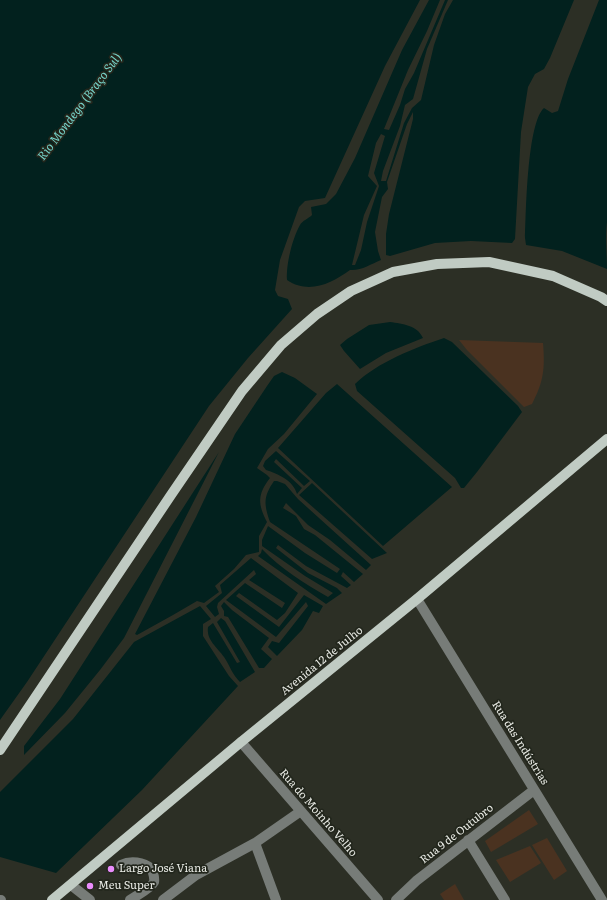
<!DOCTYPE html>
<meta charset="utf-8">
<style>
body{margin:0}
canvas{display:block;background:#2c2f25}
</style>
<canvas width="607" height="900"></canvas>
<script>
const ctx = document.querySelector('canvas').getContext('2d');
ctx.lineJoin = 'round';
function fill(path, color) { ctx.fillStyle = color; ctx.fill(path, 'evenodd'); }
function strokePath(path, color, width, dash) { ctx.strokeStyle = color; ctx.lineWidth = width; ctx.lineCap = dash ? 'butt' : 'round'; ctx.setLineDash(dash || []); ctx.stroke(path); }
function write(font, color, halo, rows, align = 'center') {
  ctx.font = font + ' Literata,serif'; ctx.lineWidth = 3.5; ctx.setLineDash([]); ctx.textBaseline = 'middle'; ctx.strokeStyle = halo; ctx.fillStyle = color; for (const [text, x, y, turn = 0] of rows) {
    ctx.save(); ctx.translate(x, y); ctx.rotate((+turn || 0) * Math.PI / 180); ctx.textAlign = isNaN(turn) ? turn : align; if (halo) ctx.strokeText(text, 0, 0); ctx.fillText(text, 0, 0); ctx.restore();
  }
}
const green = new Path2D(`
 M459,340L543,343C545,368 544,381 532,404L524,407L467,350Z
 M529,810L538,824L491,852L485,841Z
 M547,838L567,871L554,880L532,845Z
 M530,846L541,863L510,882L496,860Z
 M455,884L464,900H444L440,894Z`);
const water = new Path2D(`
 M0,0H420L385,66L325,198L305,201L299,207L280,260L275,290L278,296L288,299L292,309L248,358L209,406L27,682L0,720Z
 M429,0H440L427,31L408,70L384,129L389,130L400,105L405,89L414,73L445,0H448L427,49L413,99L405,105L400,126L383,171L381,181H386L404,123L412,108L421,100L434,45L445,14L453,0H574L550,58L544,69L535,74L528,87L521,132L515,239L512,243L471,241L435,243L390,256L386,255V234L389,214L413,119V112L407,124L387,182L388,189L382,197L375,232L378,251L381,260C371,264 361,271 350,270C332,283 309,295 287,280C286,265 292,239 300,225C302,221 309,218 312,215L311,207L326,204L336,194L355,158L402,50ZM381,134L385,136L374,173L379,186L367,222L361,250L355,265H352L364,215L377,186L368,176L376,143Z
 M599,0H607V222C605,238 607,252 607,269L562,251L526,245L525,238C526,213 527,123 544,108L552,113L558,111L568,79Z
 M390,322C403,324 417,325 423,338L386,353L360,369L344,351L340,345L347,339L369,325Z
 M444,338L452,342L518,406L522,412L477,472L464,488H461L455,478L357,391L355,384C378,362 414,348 444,338Z
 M282,372L295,378L317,394L284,434L268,449L257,468L267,475L270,478C257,495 258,504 267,522L259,536V552L246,555L234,569L215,586L219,592L204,603L197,601L173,615L137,635L135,634L196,517L235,434L267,386L274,376Z
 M337,384L452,487L383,546L278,448L326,393Z
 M276,451L310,481L304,486L276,459L274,462L302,488L297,494C293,480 278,474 266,470L263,466L265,461Z
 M219,452L124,638L100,670L65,713L24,755V746L60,699Z
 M274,481H277L285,484L298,499L371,565L366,570L330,540L308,525L286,503L283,508L296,516L304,529L315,535L363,574L354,582L343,572L341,576L351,585L347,588L306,566L278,545L276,548L308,573L337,588L342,593L326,604L258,556L261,553L262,549C281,569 304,583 328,597L333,593L305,576L262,546V540L268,526L305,553L337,573L340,569L270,522C264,504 263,497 274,481Z
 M312,483L387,553L372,559L299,495Z
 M251,558L298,593L285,613L277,620L239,593L236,596L279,627L304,595L323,606L319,613L313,611L302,630L277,656L268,647L272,641L279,643L308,606L306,602L276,637L226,600L245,583L282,608L285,603L249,580L256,574L254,570L218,603L217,607L219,614L215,617L206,606L222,593L220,585Z
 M224,602L232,610L269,638L261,649L272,659L264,668H259L228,617L224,616V611L221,606Z
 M200,606L211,619L203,624V636L229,676L238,686L142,790L56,873L0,857V792L73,719L134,642Z
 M221,618L225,621L255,672L240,682C232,674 230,666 224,657C217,647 206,640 208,627L213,623L237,663L240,662L217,622Z`);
const minor = new Path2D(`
 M417,599L602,900
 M241,742L378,900
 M468,840L505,900
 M255,843L276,900
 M121,865C131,860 143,862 152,869C153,873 155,878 154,882C151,888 136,896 130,900
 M71,885L90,900
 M0,900H1
 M163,900L196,875L255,843L301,811
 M396,900L416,881L534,790`);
const major = new Path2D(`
 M0,750L171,495L242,391L281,345L317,314L351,291L393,272L437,264L489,262L553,276L601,297L607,301
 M52,900L241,742L417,599L607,439`);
const markers = [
 [111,869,4,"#ea8dfc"],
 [90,886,4,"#ea8dfc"]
];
const streetNames = [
 ["Avenida 12 de Julho",322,661,-39],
 ["Rua das Indústrias",520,743,58],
 ["Rua do Moinho Velho",318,813,49],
 ["Rua 9 de Outubro",457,834,-38]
];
const poiNames = [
 ["Largo José Viana",119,869],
 ["Meu Super",98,886]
];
const waterNames = [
 ["Rio Mondego (Braço Sul)",80,107,-53]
];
fill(green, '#4a3220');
fill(water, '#02211e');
strokePath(minor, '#777c78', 10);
strokePath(major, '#c0cbc3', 10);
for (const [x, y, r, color] of markers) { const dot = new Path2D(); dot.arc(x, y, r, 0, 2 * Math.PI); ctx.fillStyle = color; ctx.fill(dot); strokePath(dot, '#22261c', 1.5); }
write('11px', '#e8eae4', '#22261c', streetNames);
write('11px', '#e8eae4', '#22261c', poiNames, 'left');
write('italic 12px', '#76d3c9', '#22261c', waterNames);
</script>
